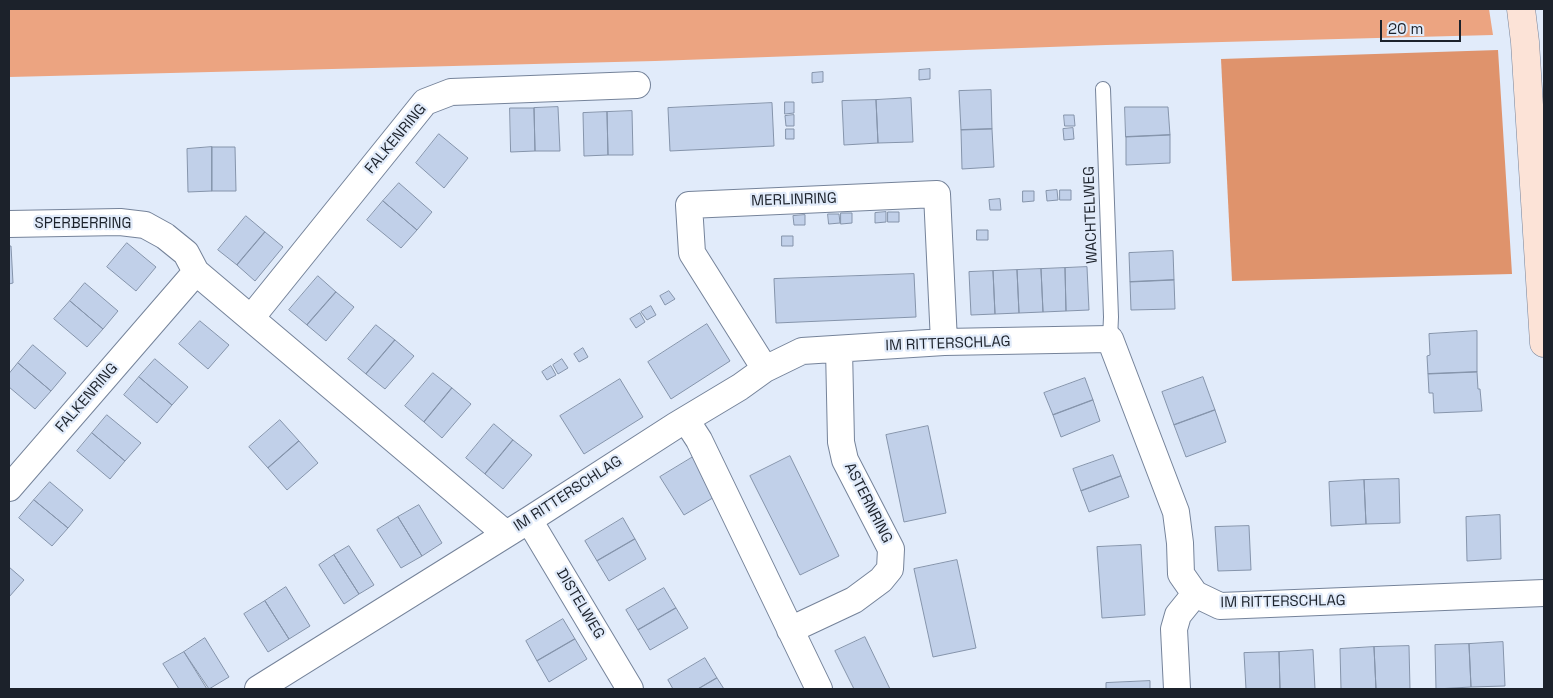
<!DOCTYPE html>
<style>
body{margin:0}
#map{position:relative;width:1553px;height:698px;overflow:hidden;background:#e1ebfa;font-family:"Space Grotesk",sans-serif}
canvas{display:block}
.frame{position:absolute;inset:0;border:10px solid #1c222b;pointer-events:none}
.scale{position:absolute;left:1380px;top:20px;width:81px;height:22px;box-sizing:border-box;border:2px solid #1c222b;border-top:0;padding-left:6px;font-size:15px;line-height:18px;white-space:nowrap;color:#1c222b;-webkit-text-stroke:4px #e1ebfa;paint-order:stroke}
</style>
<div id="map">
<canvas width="1553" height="698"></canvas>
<div class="frame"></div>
<div class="scale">20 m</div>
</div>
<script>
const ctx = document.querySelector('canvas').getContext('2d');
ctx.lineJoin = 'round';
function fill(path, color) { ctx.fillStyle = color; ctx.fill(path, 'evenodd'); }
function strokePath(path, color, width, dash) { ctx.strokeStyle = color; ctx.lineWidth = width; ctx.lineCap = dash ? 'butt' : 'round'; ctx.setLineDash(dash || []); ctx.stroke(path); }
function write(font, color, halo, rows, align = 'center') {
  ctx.font = font + ' "Space Grotesk",sans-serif'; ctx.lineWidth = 4.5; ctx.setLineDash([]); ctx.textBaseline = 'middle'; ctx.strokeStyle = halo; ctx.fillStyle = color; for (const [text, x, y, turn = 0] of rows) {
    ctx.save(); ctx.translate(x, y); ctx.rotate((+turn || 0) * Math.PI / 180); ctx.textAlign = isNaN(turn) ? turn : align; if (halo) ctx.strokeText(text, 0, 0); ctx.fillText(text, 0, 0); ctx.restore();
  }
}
const green = new Path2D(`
 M9,9H1489L1493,35L1106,45L655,61L9,77Z`);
const forest = new Path2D(`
 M1498,50L1512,274L1232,281L1221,59Z`);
const building = new Path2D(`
 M930,69V79L919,80V70Z
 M823,72V82L812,83V73Z
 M991,90L992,129L961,130L959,91Z
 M911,98L913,142L878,143L876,100Z
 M876,100L878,143L844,145L842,101Z
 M785,102H794V113L785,114Z
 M772,103L774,146L670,151L668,108Z
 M558,107L560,151H535L534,108Z
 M1125,107H1168L1170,135L1126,137Z
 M510,108H534L535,151L511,152Z
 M632,111L633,155H608L607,112Z
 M607,112L608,155L584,156L583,113Z
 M794,115V126H786L785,116Z
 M1064,115H1074L1075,126H1065Z
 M1073,128L1074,139L1064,140L1063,129Z
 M786,129H794V139H786Z
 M992,129L994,167L962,169L961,130Z
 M439,134L468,158L444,188L416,163Z
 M1170,135V163L1126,165V137Z
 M212,147V191L188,192L187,149Z
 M212,147H235L236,191H212Z
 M399,183L432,212L417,230L383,201Z
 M1057,190L1058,200L1047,201L1046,191Z
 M1060,190H1071V200H1060Z
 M1023,191H1034V201L1023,202Z
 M1000,199L1001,210H990L989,200Z
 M383,201L417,230L401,248L367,220Z
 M886,212V222L875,223V213Z
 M888,212H899V222H888Z
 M841,213H852V223L841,224Z
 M828,214H839L840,223L829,224Z
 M805,215V225H794L793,216Z
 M246,216L265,232L237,265L218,250Z
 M977,230H988V240H977Z
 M265,232L283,247L255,281L237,265Z
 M782,236H793V246H782Z
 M127,243L156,267L136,291L107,267Z
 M9,246H11L13,283L9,284Z
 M1173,251L1174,280L1130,282L1129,253Z
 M1087,267L1089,310L1066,311L1065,268Z
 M1065,268L1066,311L1043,312L1041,269Z
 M1041,269L1043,312L1019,313L1017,270Z
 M1017,270L1019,313L995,314L993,271Z
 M993,271L995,314L971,315L969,272Z
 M914,274L916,317L776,323L774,279Z
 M318,276L336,292L307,325L289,310Z
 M1174,280L1175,309L1131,310L1130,282Z
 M85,283L118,311L103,329L70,301Z
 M669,291L675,299L665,305L660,296Z
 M336,292L354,307L326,341L307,325Z
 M70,301L103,329L87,347L54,319Z
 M651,306L656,315L647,320L641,312Z
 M640,313L645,322L636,328L630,319Z
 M200,321L229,345L208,369L179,344Z
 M707,324L730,361L671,399L648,362Z
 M376,325L395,340L366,374L348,359Z
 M1477,331V372L1428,374L1427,356L1430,355L1429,334Z
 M395,340L414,356L385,389L366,374Z
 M33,345L66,373L51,391L18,363Z
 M583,348L588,357L579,362L574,354Z
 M155,359L188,387L172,405L139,377Z
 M562,359L568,368L558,374L553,365Z
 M18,363L51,391L35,409L9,387V374Z
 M551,366L556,375L547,380L542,372Z
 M1477,372L1478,389H1480L1482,411L1434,413L1433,393H1429L1428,374Z
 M433,373L452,388L424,422L405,406Z
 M139,377L172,405L157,423L124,395Z
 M1203,377L1215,410L1174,425L1162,392Z
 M1085,378L1093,400L1053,415L1044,393Z
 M620,379L643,417L584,454L560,416Z
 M452,388L471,404L442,438L424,422Z
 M1093,400L1100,421L1061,437L1053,415Z
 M1215,410L1226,442L1186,457L1174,425Z
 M107,415L141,443L125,461L92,433Z
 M280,420L299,441L268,468L249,447Z
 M494,424L513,440L485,474L466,458Z
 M928,426L946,513L904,522L886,435Z
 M92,433L125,461L110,479L77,451Z
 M513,440L532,455L503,489L485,474Z
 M299,441L318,463L287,490L268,468Z
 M1113,455L1121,476L1081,491L1073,469Z
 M790,456L839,556L800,575L750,476Z
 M693,457L716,496L684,515L660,477Z
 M1121,476L1129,497L1089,512L1081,491Z
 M1399,479L1400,523L1366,524L1364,480Z
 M1364,480L1366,524L1331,526L1329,482Z
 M50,482L83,510L68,528L34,500Z
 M34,500L68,528L52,546L19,518Z
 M419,505L442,543L422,556L398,517Z
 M1500,515L1501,559L1467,561L1466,517Z
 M398,517L422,556L401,568L377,530Z
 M623,518L635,539L597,561L585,541Z
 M1249,526L1251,570L1218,571L1215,527Z
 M635,539L646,559L609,581L597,561Z
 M1141,545L1145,615L1102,618L1097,547Z
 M349,546L374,585L359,594L334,555Z
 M334,555L359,594L344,604L319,565Z
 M957,560L976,648L933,657L914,569Z
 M9,567L24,580L9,597Z
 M286,587L310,626L289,639L265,601Z
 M664,588L676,608L638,630L626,610Z
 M265,601L289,639L268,652L244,614Z
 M676,608L688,628L650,650L638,630Z
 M563,619L575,639L537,661L526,641Z
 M865,637L890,689H854L835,651Z
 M205,638L229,677L209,689L184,652Z
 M575,639L587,659L549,682L537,661Z
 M1503,642L1505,686L1471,687L1469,644Z
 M1469,644L1471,687L1436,689L1435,645Z
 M1409,646L1410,689H1376L1374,647Z
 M1374,647L1376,689H1341L1340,649Z
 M1313,650L1315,689H1280L1279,652Z
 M184,652L207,689H179L163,664Z
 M1279,652L1280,689H1246L1244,653Z
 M705,658L717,678L698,689H673L668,680Z
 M717,678L724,689H698Z
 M1150,681V689H1106V683Z`);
const lane = new Path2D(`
 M1103,89L1111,317L1110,339`);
const street = new Path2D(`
 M9,224L120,222L145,225L165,236L186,253L196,272
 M251,318L425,102L451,92L637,85
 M765,369L692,253L689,205L937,194L944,342
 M686,420L699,440L819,689
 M9,488L196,272L506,534
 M529,520L630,689
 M790,630L854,600L881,580L890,569L891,549L845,460L841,442L839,349
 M258,689L529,520L675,426L740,387L765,369L802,351L944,342L1110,339L1176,512L1180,543L1181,574L1195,594L1220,606L1544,593
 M1177,689L1174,629L1178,615L1195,594`);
const secondary = new Path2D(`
 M1521,9L1525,42L1544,343`);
const streetNames = [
 ["FALKENRING",396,139,-50],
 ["MERLINRING",794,200,-2],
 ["WACHTELWEG",1091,215,-92],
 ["SPERBERRING",83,224],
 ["IM RITTERSCHLAG",948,344,-2],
 ["FALKENRING",87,398,-49],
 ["IM RITTERSCHLAG",568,494,-33],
 ["ASTERNRING",868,503,63],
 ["IM RITTERSCHLAG",1283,602,-1],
 ["DISTELWEG",580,604,59]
];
fill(green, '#eca481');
fill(forest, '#df936c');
fill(building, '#c1d0e9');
strokePath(building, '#8594ab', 1);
strokePath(lane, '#75839a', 16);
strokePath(street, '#75839a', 28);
strokePath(secondary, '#75839a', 29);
strokePath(lane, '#fff', 14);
strokePath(street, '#fff', 26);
strokePath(secondary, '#fce3d7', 28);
write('15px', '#1c222b', '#e1ebfa', streetNames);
</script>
